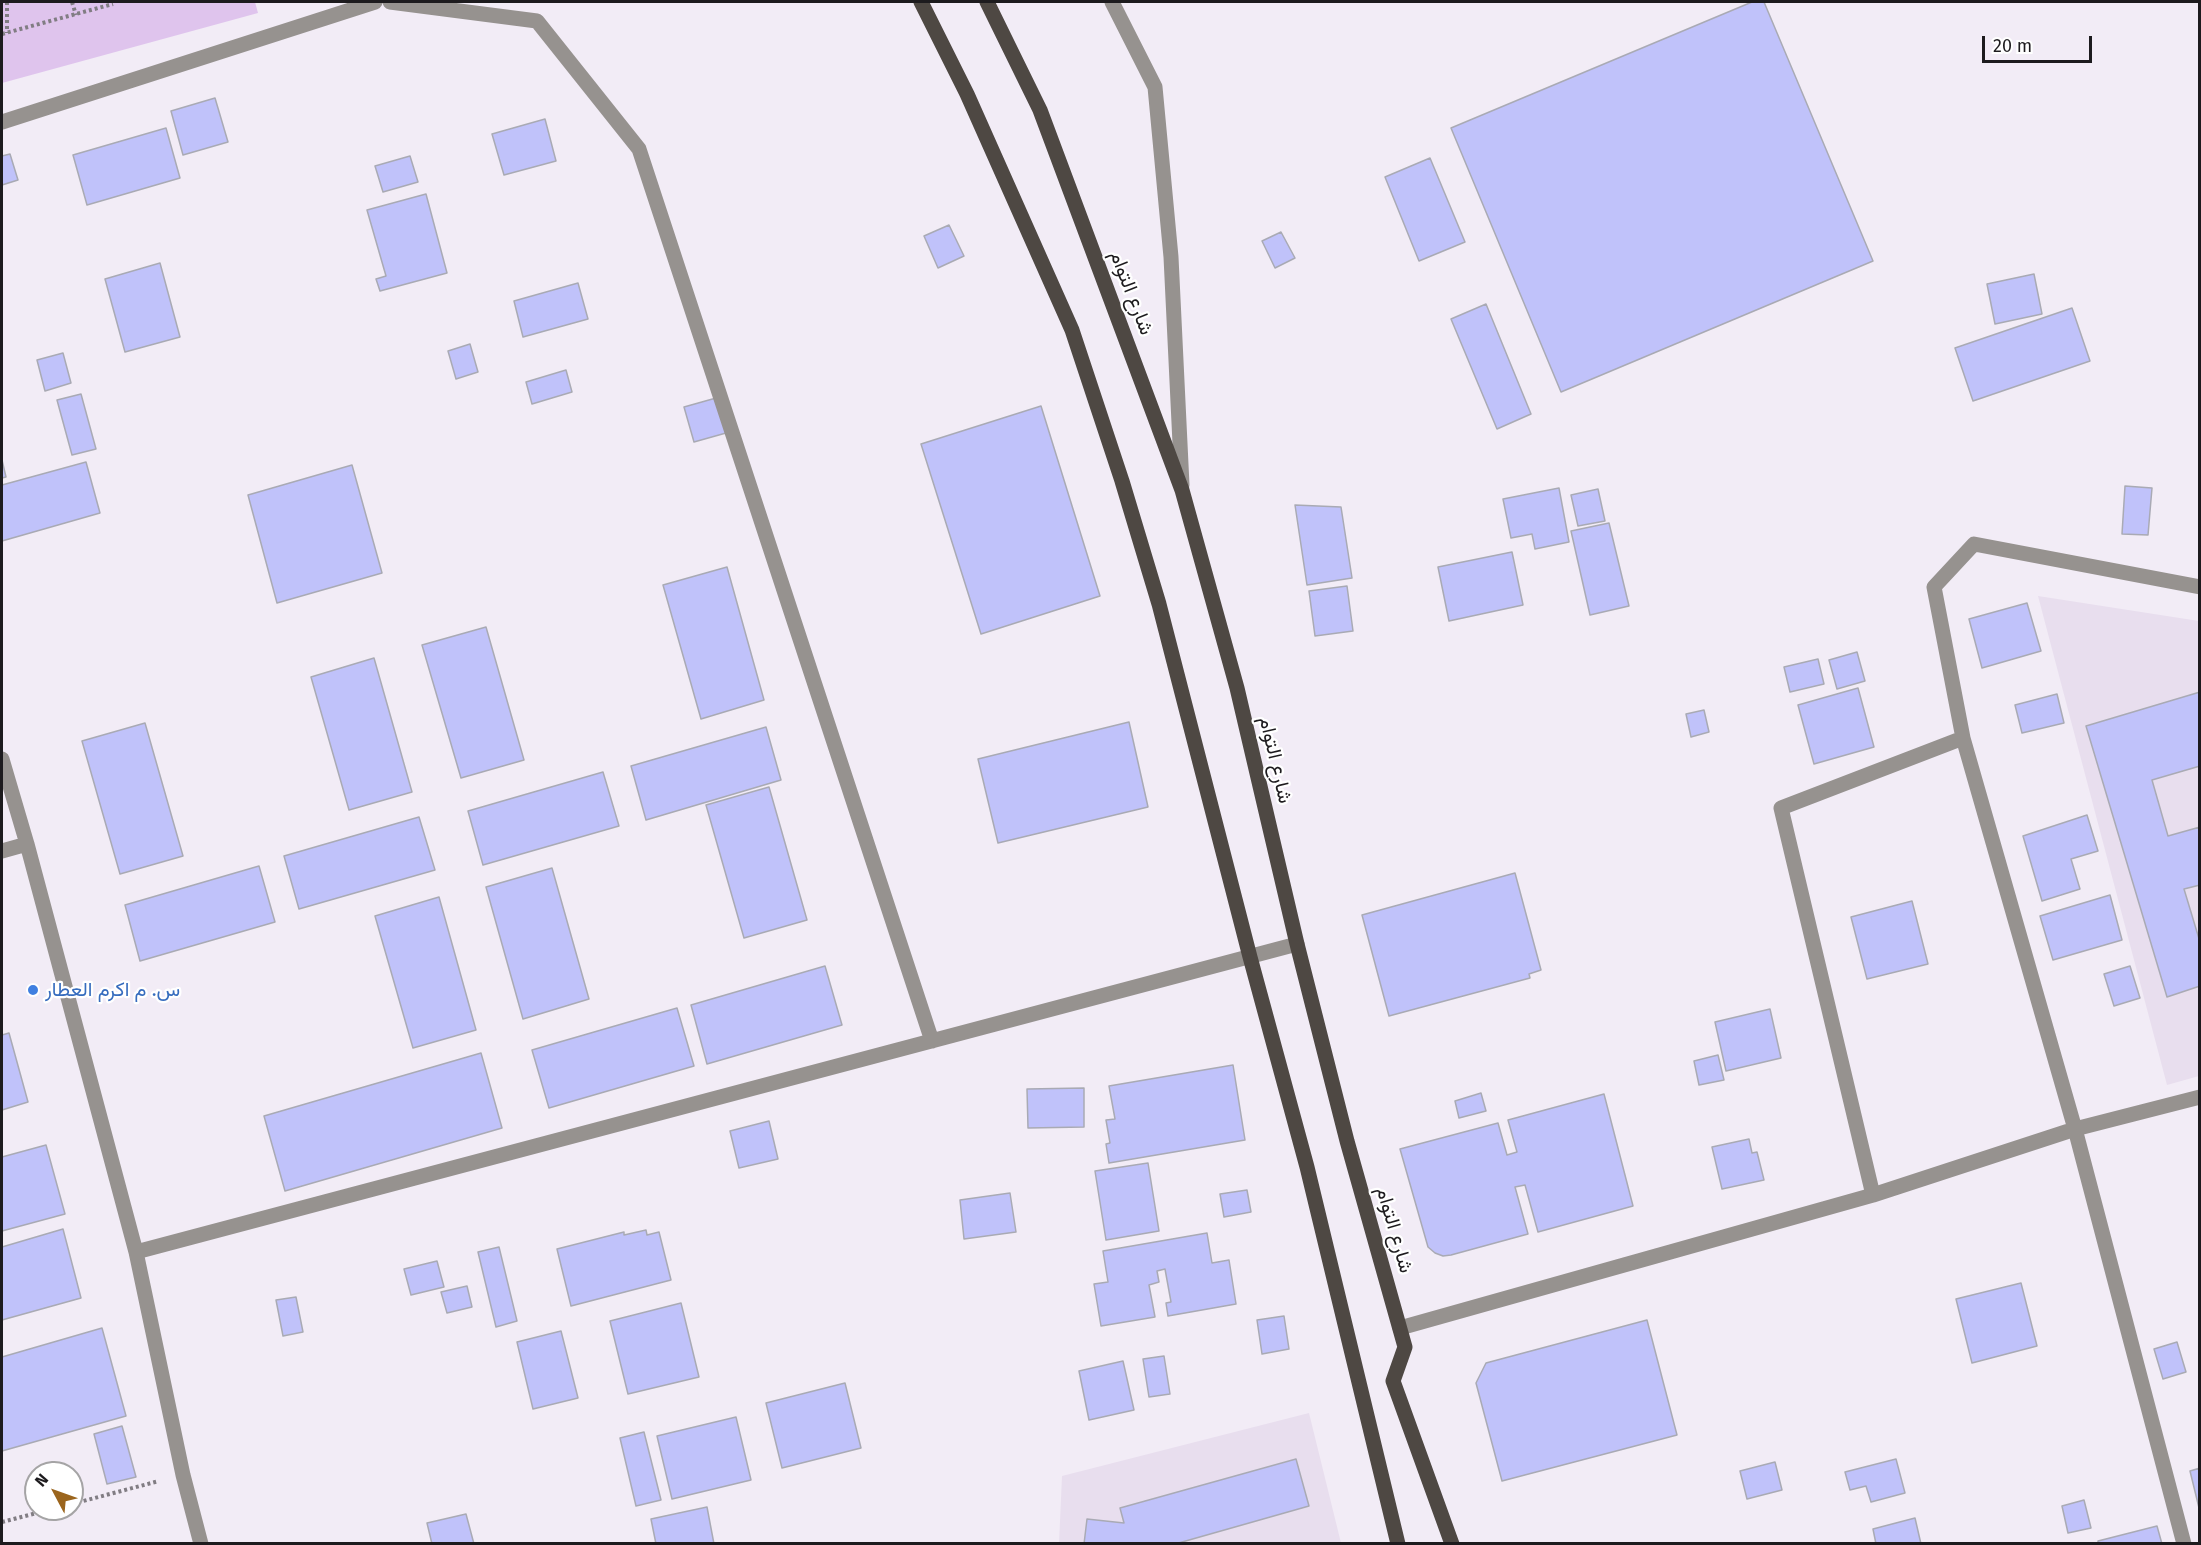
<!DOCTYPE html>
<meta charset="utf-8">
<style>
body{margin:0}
#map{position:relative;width:2201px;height:1545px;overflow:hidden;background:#f2ecf6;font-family:"Fira Sans",sans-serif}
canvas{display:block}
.frame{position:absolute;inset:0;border:3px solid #1d1b1e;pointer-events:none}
.north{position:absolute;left:24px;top:1461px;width:60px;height:60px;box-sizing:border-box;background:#fff;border:2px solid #a5a4a5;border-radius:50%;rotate:311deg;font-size:16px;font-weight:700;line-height:24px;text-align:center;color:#1d1b1e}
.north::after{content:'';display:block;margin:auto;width:21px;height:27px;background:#9b651d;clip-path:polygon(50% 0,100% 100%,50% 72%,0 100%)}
.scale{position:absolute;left:1982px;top:36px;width:110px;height:27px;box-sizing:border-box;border:3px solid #1d1b1e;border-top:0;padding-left:8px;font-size:18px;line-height:21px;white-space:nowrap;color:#1d1b1e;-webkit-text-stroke:4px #fff;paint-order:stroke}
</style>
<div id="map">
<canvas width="2201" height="1545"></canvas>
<div class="frame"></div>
<div class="north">N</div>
<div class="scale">20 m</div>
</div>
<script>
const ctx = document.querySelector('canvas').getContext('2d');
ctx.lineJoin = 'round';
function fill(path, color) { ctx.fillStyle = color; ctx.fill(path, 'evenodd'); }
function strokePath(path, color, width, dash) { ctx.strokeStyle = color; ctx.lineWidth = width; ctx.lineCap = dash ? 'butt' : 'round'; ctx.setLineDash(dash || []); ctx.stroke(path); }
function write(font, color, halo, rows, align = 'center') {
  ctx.font = font + ' "Fira Sans",Vazirmatn,sans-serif'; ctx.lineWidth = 4.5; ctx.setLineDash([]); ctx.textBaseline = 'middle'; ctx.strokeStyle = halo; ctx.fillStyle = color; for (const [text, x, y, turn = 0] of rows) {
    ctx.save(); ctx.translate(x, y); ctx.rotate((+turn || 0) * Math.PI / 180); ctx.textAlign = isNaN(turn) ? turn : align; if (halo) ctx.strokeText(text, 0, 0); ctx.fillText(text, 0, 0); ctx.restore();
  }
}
const built = new Path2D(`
 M2038,596L2199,621V1076L2167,1085Z
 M1309,1413L1341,1543L1059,1544L1062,1476Z`);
const green = new Path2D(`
 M2,2H255L258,13L2,83Z`);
const building = new Path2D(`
 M1752,2H1764L1873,261L1561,392L1451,128Z
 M215,98L228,142L183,155L171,111Z
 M545,119L556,161L504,175L492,134Z
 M166,128L180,178L87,205L73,155Z
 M10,154L18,180L2,185V156Z
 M410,156L418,182L383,192L375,166Z
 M1430,158L1465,242L1419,261L1385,177Z
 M426,194L447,273L380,291L376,279L386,276L367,210Z
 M949,225L964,256L938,268L924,236Z
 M1281,232L1295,258L1275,268L1262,241Z
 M160,263L180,337L125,352L105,279Z
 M2034,274L2042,314L1995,324L1987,284Z
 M578,283L588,319L523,337L514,301Z
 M1486,304L1531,414L1497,429L1451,319Z
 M2072,308L2090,361L1973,401L1955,348Z
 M470,344L478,372L456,379L448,351Z
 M63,353L71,383L45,391L37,360Z
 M566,370L572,392L532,404L526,382Z
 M81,394L96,449L72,455L57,400Z
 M716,398L726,433L694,442L684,407Z
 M1041,406L1100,596L981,634L921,444Z
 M2,460L6,477L2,478Z
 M86,462L100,513L2,541V485Z
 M352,465L382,573L277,603L248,495Z
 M2125,486L2152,488L2148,535L2122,534Z
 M1559,488L1569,542L1535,549L1532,534L1511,538L1503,499Z
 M1598,489L1605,521L1578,526L1571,495Z
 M1295,505L1341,507L1352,578L1307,585Z
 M1609,523L1629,606L1590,615L1571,531Z
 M1512,552L1523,605L1449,621L1438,567Z
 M727,567L764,700L701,719L663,585Z
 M1347,586L1353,631L1315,636L1309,591Z
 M2027,603L2041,651L1982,668L1969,619Z
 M486,627L524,760L461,778L422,645Z
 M1857,652L1865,681L1837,689L1829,660Z
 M374,658L412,792L349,810L311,677Z
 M1818,659L1824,684L1790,692L1784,667Z
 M1858,688L1874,747L1814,764L1798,705Z
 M2200,692V766L2152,780L2168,836L2200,827V885L2184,889L2200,942V986L2167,997L2086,726Z
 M2057,694L2064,723L2022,733L2015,705Z
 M1704,710L1709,732L1691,737L1686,714Z
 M1129,722L1148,807L998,843L978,759Z
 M145,723L183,856L120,874L82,741Z
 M766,727L781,780L646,820L631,766Z
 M603,772L619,826L483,865L468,811Z
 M769,787L807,920L744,938L706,805Z
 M2087,815L2098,851L2071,859L2080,889L2042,901L2023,836Z
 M419,817L435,870L299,909L284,856Z
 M259,866L275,922L140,961L125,905Z
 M552,868L589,999L523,1019L486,887Z
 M1515,873L1541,970L1529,974L1530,978L1389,1016L1362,915Z
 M2110,895L2122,940L2053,960L2040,916Z
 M439,897L476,1030L413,1048L375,916Z
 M1912,901L1928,964L1867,979L1851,917Z
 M825,966L842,1025L707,1064L691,1005Z
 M2130,966L2140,998L2114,1006L2104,974Z
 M677,1008L694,1066L549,1108L532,1050Z
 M1770,1009L1781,1058L1726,1071L1715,1022Z
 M9,1033L28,1102L2,1110V1035Z
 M481,1053L502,1128L285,1191L264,1116Z
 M1718,1055L1724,1080L1699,1085L1694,1061Z
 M1233,1065L1245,1140L1109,1163L1106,1144L1110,1143L1106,1120L1115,1119L1109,1086Z
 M1084,1088V1127L1028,1128L1027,1089Z
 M1481,1093L1486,1111L1459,1118L1455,1101Z
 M1604,1094L1633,1206L1538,1232L1525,1185L1515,1187L1528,1234L1451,1255L1443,1256L1435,1253L1428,1247L1400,1149L1498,1123L1507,1155L1517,1152L1508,1120Z
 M769,1121L778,1159L739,1168L730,1131Z
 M1749,1139L1752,1153L1757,1152L1764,1180L1722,1189L1712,1147Z
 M46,1145L65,1214L2,1231V1157Z
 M1148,1163L1159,1231L1106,1240L1095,1171Z
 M1247,1190L1251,1212L1224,1217L1220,1194Z
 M1010,1193L1016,1232L964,1239L960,1200Z
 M63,1229L81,1298L2,1320V1247Z
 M646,1230L647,1235L659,1232L671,1280L571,1306L557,1249L624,1232V1235Z
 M1207,1233L1212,1263L1229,1260L1236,1304L1168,1316L1166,1303L1171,1302L1165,1269L1157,1271L1159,1282L1149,1285L1155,1317L1101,1326L1094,1284L1108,1282L1103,1251Z
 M499,1247L517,1321L496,1327L478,1252Z
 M437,1261L444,1287L411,1295L404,1269Z
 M2021,1283L2037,1346L1972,1363L1956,1299Z
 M467,1286L472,1307L447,1313L441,1292Z
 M296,1297L303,1332L283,1336L276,1300Z
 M681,1303L699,1377L628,1394L610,1321Z
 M1284,1316L1289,1349L1262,1354L1257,1320Z
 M1647,1320L1677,1435L1502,1481L1476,1383L1486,1363Z
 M102,1328L126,1416L2,1451V1357Z
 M561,1331L578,1398L533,1409L517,1342Z
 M2177,1342L2186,1372L2163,1379L2154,1349Z
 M1164,1356L1170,1394L1149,1397L1143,1359Z
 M1123,1361L1134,1410L1089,1420L1079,1371Z
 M845,1383L861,1448L782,1468L766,1403Z
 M736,1417L751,1480L672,1499L657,1436Z
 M122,1426L136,1477L107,1484L94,1434Z
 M644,1432L661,1500L636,1506L620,1438Z
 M1296,1459L1309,1506L1175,1544H1084L1087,1519L1124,1523L1120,1508Z
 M1896,1459L1905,1493L1871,1502L1866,1486L1850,1490L1845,1472Z
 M1775,1462L1782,1490L1747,1499L1740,1471Z
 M2200,1468V1512L2190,1471Z
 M2084,1500L2091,1528L2068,1533L2062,1506Z
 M707,1507L714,1544H656L651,1519Z
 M466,1514L474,1544H432L427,1523Z
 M1915,1518L1921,1544H1876L1873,1529Z
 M2157,1526L2162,1544H2098V1541Z`);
const path = new Path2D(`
 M7,2V33
 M72,2L76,15
 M2,34L113,4
 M72,1504L159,1481
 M2,1522L52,1509`);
const minor = new Path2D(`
 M390,2L537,21L639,149L932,1041
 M1112,2L1155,87L1171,257L1182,485
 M2,122L375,2
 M2,759L27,844L136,1252L183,1475L201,1544
 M2,851L27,844
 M1873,1195L1781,808L1963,738
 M136,1252L1297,944
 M1400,1328L1873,1195L2075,1129L2200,1097
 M2184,1544L2075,1129L1963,738L1934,587L1974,544L2200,587`);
const major = new Path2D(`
 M921,2L967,94L1072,330L1122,481L1159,604L1250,957L1307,1167L1398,1544
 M987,2L1040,110L1182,490L1237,688L1297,944L1347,1141L1405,1347L1393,1381L1452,1544`);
const markers = [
 [33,990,6,"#3f7fe0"]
];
const streetNames = [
 ["شارع التوام",1131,293,69],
 ["شارع التوام",1275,760,77],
 ["شارع التوام",1394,1230,74]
];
const shopNames = [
 ["س. م اكرم العطار",45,990]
];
fill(built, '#e8deee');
fill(green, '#dfc4ed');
fill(building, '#c0c2fa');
strokePath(building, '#a9aab4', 1.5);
strokePath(path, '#817d83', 4, [3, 3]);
strokePath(minor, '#96928f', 15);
strokePath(major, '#4e4843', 15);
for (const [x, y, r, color] of markers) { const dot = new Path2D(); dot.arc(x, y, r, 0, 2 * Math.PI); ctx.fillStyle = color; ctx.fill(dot); strokePath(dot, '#fff', 2); }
write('20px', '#1d1b1e', '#fff', streetNames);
write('20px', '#366cbe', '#fff', shopNames, 'left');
</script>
